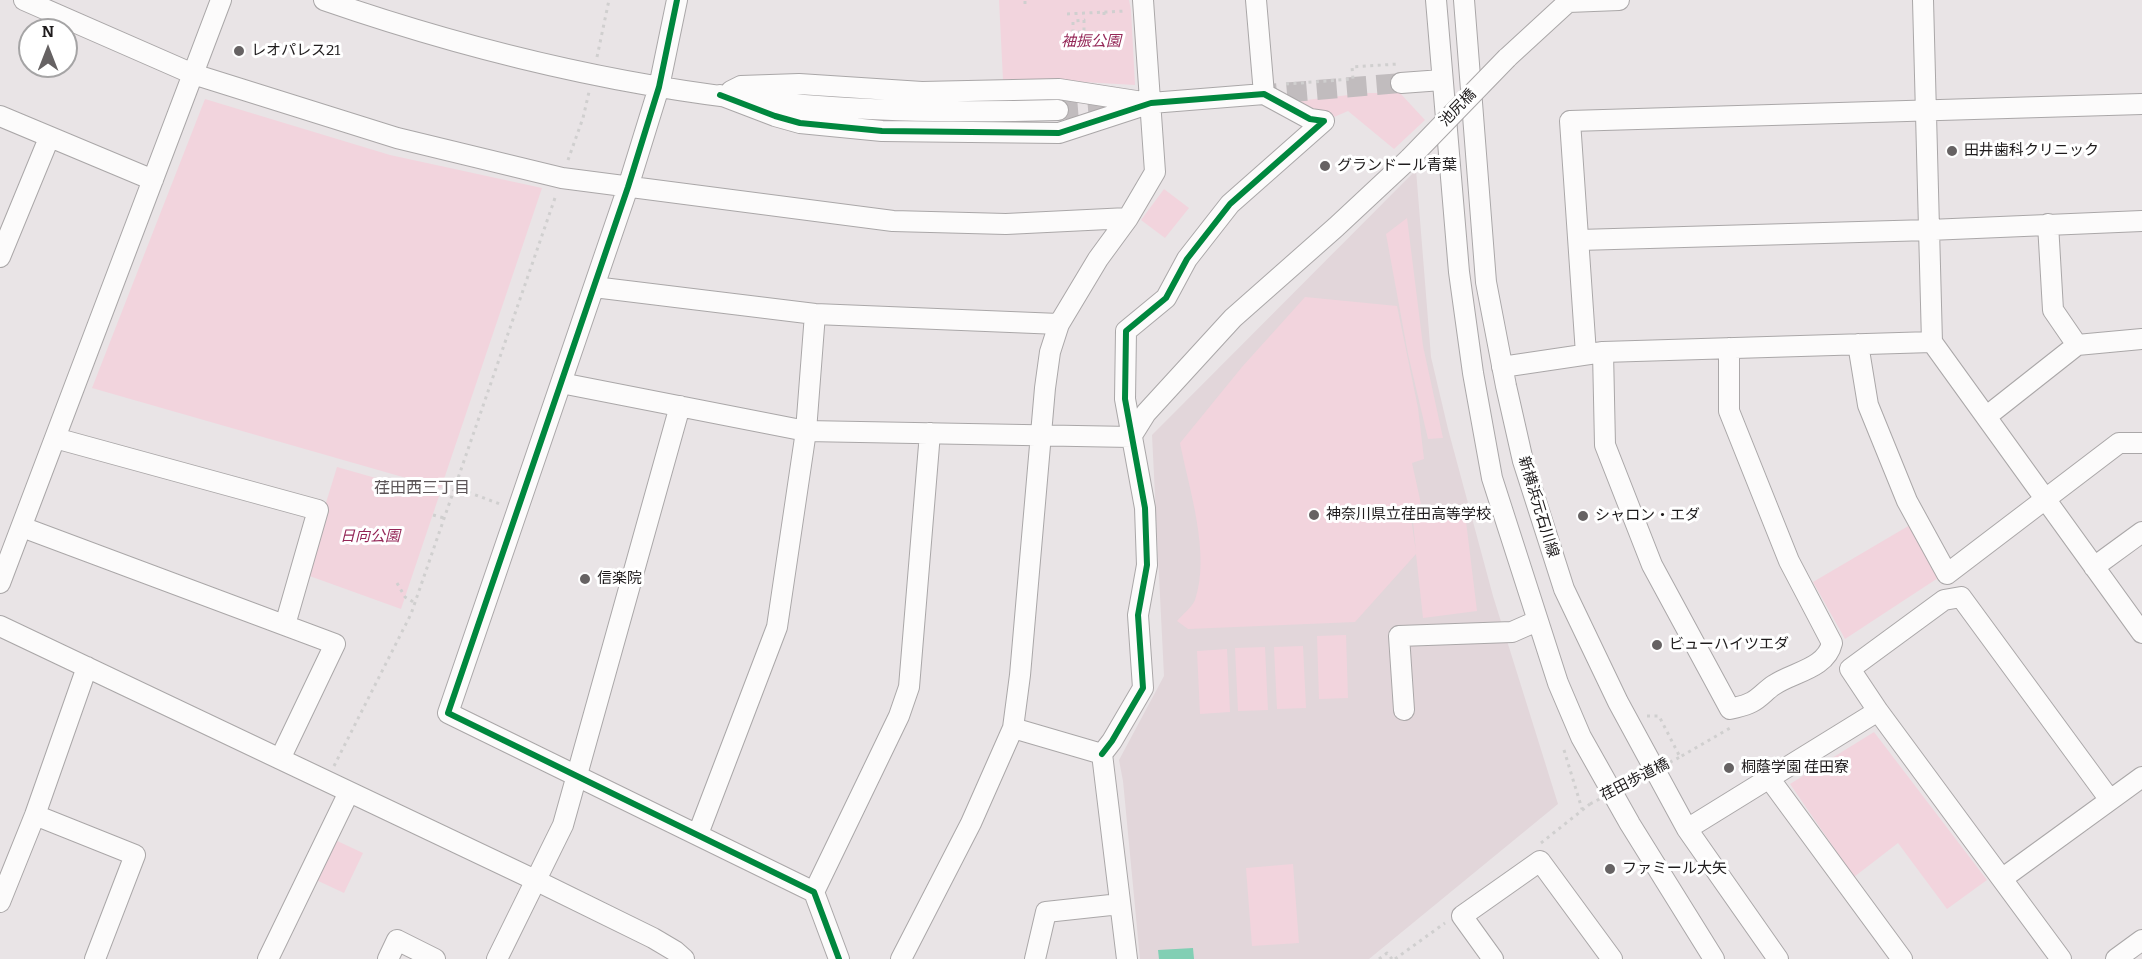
<!DOCTYPE html>
<meta charset="utf-8">
<style>
body{margin:0}
#map{position:relative;width:2142px;height:959px;overflow:hidden;background:#e9e4e6;font-family:Bitter,serif}
canvas{display:block}
.north{position:absolute;left:18px;top:18px;width:60px;height:60px;box-sizing:border-box;background:#fff;border:2px solid #a5a4a5;border-radius:50%;rotate:0deg;font-size:16px;font-weight:700;line-height:24px;text-align:center;color:#1f1c1d}
.north::after{content:'';display:block;margin:auto;width:21px;height:27px;background:#666263;clip-path:polygon(50% 0,100% 100%,50% 72%,0 100%)}
</style>
<div id="map">
<canvas width="2142" height="959"></canvas>
<div class="north">N</div>
</div>
<script>
const ctx = document.querySelector('canvas').getContext('2d');
ctx.lineJoin = 'round';
function fill(path, color) { ctx.fillStyle = color; ctx.fill(path, 'evenodd'); }
function strokePath(path, color, width, dash) { ctx.strokeStyle = color; ctx.lineWidth = width; ctx.lineCap = dash ? 'butt' : 'round'; ctx.setLineDash(dash || []); ctx.stroke(path); }
function write(font, color, halo, rows, align = 'center') {
  ctx.font = font + ' Bitter,"Noto Sans JP",serif'; ctx.lineWidth = 6; ctx.setLineDash([]); ctx.textBaseline = 'middle'; ctx.strokeStyle = halo; ctx.fillStyle = color; for (const [text, x, y, turn = 0] of rows) {
    ctx.save(); ctx.translate(x, y); ctx.rotate((+turn || 0) * Math.PI / 180); ctx.textAlign = isNaN(turn) ? turn : align; if (halo) ctx.strokeText(text, 0, 0); ctx.fillText(text, 0, 0); ctx.restore();
  }
}
const built = new Path2D(`
 M1416,170L1431,357L1448,429L1493,596L1558,804L1369,959H1140L1123,781L1119,760L1164,676L1152,435Z`);
const green = new Path2D(`
 M999,0H1129L1131,10L1135,85L1066,81L1003,80Z
 M1366,93H1400L1425,120L1394,149L1348,111L1325,121L1289,102Z
 M205,99L390,155L542,188L441,488L92,388Z
 M1164,189L1189,208L1165,238L1141,220Z
 M1407,218L1423,346L1443,438L1428,439L1408,354L1386,234Z
 M1305,297L1397,306L1418,408L1424,459L1412,463L1421,504L1410,511L1416,552L1412,511L1464,505L1477,611L1423,618L1416,554L1355,622L1188,629L1177,621C1182,615 1192,607 1195,600C1211,554 1189,489 1180,443L1242,367Z
 M337,467L439,496L401,609L304,574Z
 M1910,525L1938,578L1845,639L1813,582Z
 M1346,635L1348,698L1319,699L1317,636Z
 M1303,646L1306,708L1277,709L1274,647Z
 M1265,647L1268,710L1238,711L1235,648Z
 M1227,649L1230,712L1200,714L1197,651Z
 M1874,732L1987,880L1947,909L1898,843L1854,877L1790,784Z
 M333,839L363,853L344,893L314,879Z
 M1293,864L1299,943L1252,946L1246,868Z`);
const water = new Path2D(`
 M1193,948L1194,959H1159L1158,950Z`);
const minorTunnel = new Path2D(`
 M1257,95L1401,83
 M1058,110L1132,104`);
const path = new Path2D(`
 M1025,4V0
 M1104,12V18
 M1067,14L1126,11
 M1084,20V32H1073V21Z
 M597,57L609,0
 M1286,84L1353,79L1352,67L1398,64
 M568,160L583,118L589,92
 M454,487L500,504
 M433,515L444,518
 M397,583L405,597L415,603
 M1647,716H1659L1680,757L1730,728
 M1564,750L1582,809
 M334,766L411,614L556,195
 M1541,843L1590,804
 M1379,959L1387,953L1392,959
 M1395,959L1445,923`);
const minor = new Path2D(`
 M24,0L193,74L397,138L562,178L893,221L1006,224L1128,218
 M324,0C486,56 661,96 832,107C907,112 983,112 1058,110
 M677,0L659,87L628,187L448,713L814,892L839,959
 M1256,0L1264,94
 M1436,0L1459,272L1473,373L1492,478L1558,683L1581,737L1630,824L1714,959
 M1464,0L1486,282L1506,386L1523,461L1564,589L1618,702L1687,829L1778,959
 M1923,0L1932,342L2142,633
 M1507,58L1568,2L1619,0
 M1401,83L1442,80
 M731,91L741,86L799,84L922,92L1059,89L1149,103
 M720,95L775,116L800,123L882,131L1059,133L1151,103L1264,94L1310,119L1324,121L1230,204L1187,259L1166,298L1126,331L1125,399L1145,508L1147,565L1138,615L1143,688L1112,741L1102,754
 M0,116L153,180
 M2048,224L2053,310L2077,345
 M1579,240L1929,230L2142,221
 M0,257L49,138
 M594,287L815,314L1059,324
 M1858,344L1868,405L1907,501L1947,574L2119,443H2142
 M1603,352L1605,445L1652,565L1730,709C1737,707 1745,706 1752,702C1760,698 1766,690 1774,685C1793,672 1826,669 1832,643L1789,561L1729,411V348
 M1586,354L1570,121L2142,104
 M1502,367L1603,352L1932,342
 M561,383L806,431L1131,437L1146,413L1233,318L1336,227L1410,158
 M1987,416L2077,345L2142,339
 M55,438L318,510L285,625
 M22,527L335,644L280,759
 M2094,567L2142,532
 M0,583L221,0
 M0,626L535,880L653,938L675,951L684,959
 M1404,710L1399,636L1512,632L1537,621
 M1013,728L1102,754L1127,959
 M1769,778L1902,959
 M35,815L135,855L95,959
 M1687,829L1878,711
 M698,834L777,627L806,431L815,314
 M2003,878L2142,777
 M814,892L899,716L909,687L930,433
 M0,902L35,815L87,667
 M268,959L349,792
 M388,959L397,940L435,959
 M497,959L563,825L680,406
 M901,959L971,823L1013,728L1020,675L1045,388L1050,352L1059,324L1098,259L1128,218L1155,172L1143,0
 M1035,959L1046,912L1120,904
 M1493,959L1462,916L1540,861L1612,959
 M2061,959L1878,711L1850,669L1944,600L1961,597L2110,800
 M2116,959L2142,940`);
const pathBridge = new Path2D(`
 M1590,804L1680,757`);
const minorBridge = new Path2D(`
 M1410,158L1507,58`);
const cycleway = new Path2D(`
 M677,0L659,87L628,187L448,713L814,892L839,959
 M720,95L775,116L800,123L882,131L1059,133L1151,103L1264,94L1310,119L1324,121L1230,204L1187,259L1166,298L1126,331L1125,399L1145,508L1147,565L1138,615L1143,688L1112,741L1102,754`);
const markers = [
 [239,51,6,"#666263"],
 [1952,151,6,"#666263"],
 [1325,166,6,"#666263"],
 [1314,515,6,"#666263"],
 [1583,516,6,"#666263"],
 [585,579,6,"#666263"],
 [1657,645,6,"#666263"],
 [1729,768,6,"#666263"],
 [1610,869,6,"#666263"]
];
const parkNames = [
 ["袖振公園",1091,42],
 ["日向公園",370,537]
];
const poiNames = [
 ["レオパレス21",251,51],
 ["田井歯科クリニック",1964,151],
 ["グランドール青葉",1337,166],
 ["神奈川県立荏田高等学校",1326,515],
 ["シャロン・エダ",1595,516],
 ["信楽院",597,579],
 ["ビューハイツエダ",1669,645],
 ["桐蔭学園 荏田寮",1741,768],
 ["ファミール大矢",1622,869]
];
const streetNames = [
 ["池尻橋",1458,108,-46],
 ["新横浜元石川線",1538,507,73],
 ["荏田歩道橋",1635,780,-27]
];
const neighbourhoodNames = [
 ["荏田西三丁目",422,489]
];
fill(built, '#e2d6da');
fill(green, '#f2d4dd');
fill(water, '#81cfb4');
strokePath(minorTunnel, '#c1bcbe', 20, [20, 10]);
strokePath(minor, '#aaa7a8', 22);
strokePath(path, '#d0cfcf', 3, [3, 4.5]);
strokePath(minor, '#fcfbfb', 20);
strokePath(minorBridge, '#aaa7a8', 22, []);
strokePath(pathBridge, '#d0cfcf', 3, [3, 4.5]);
strokePath(minorBridge, '#fcfbfb', 20);
strokePath(cycleway, '#00873e', 6);
for (const [x, y, r, color] of markers) { const dot = new Path2D(); dot.arc(x, y, r, 0, 2 * Math.PI); ctx.fillStyle = color; ctx.fill(dot); strokePath(dot, '#fff', 2); }
write('italic 15px', '#942757', '#fff', parkNames);
write('15px', '#1f1c1d', '#fff', poiNames, 'left');
write('15px', '#1f1c1d', '#fff', streetNames);
write('16px', '#5c5557', '#fff', neighbourhoodNames);
</script>
